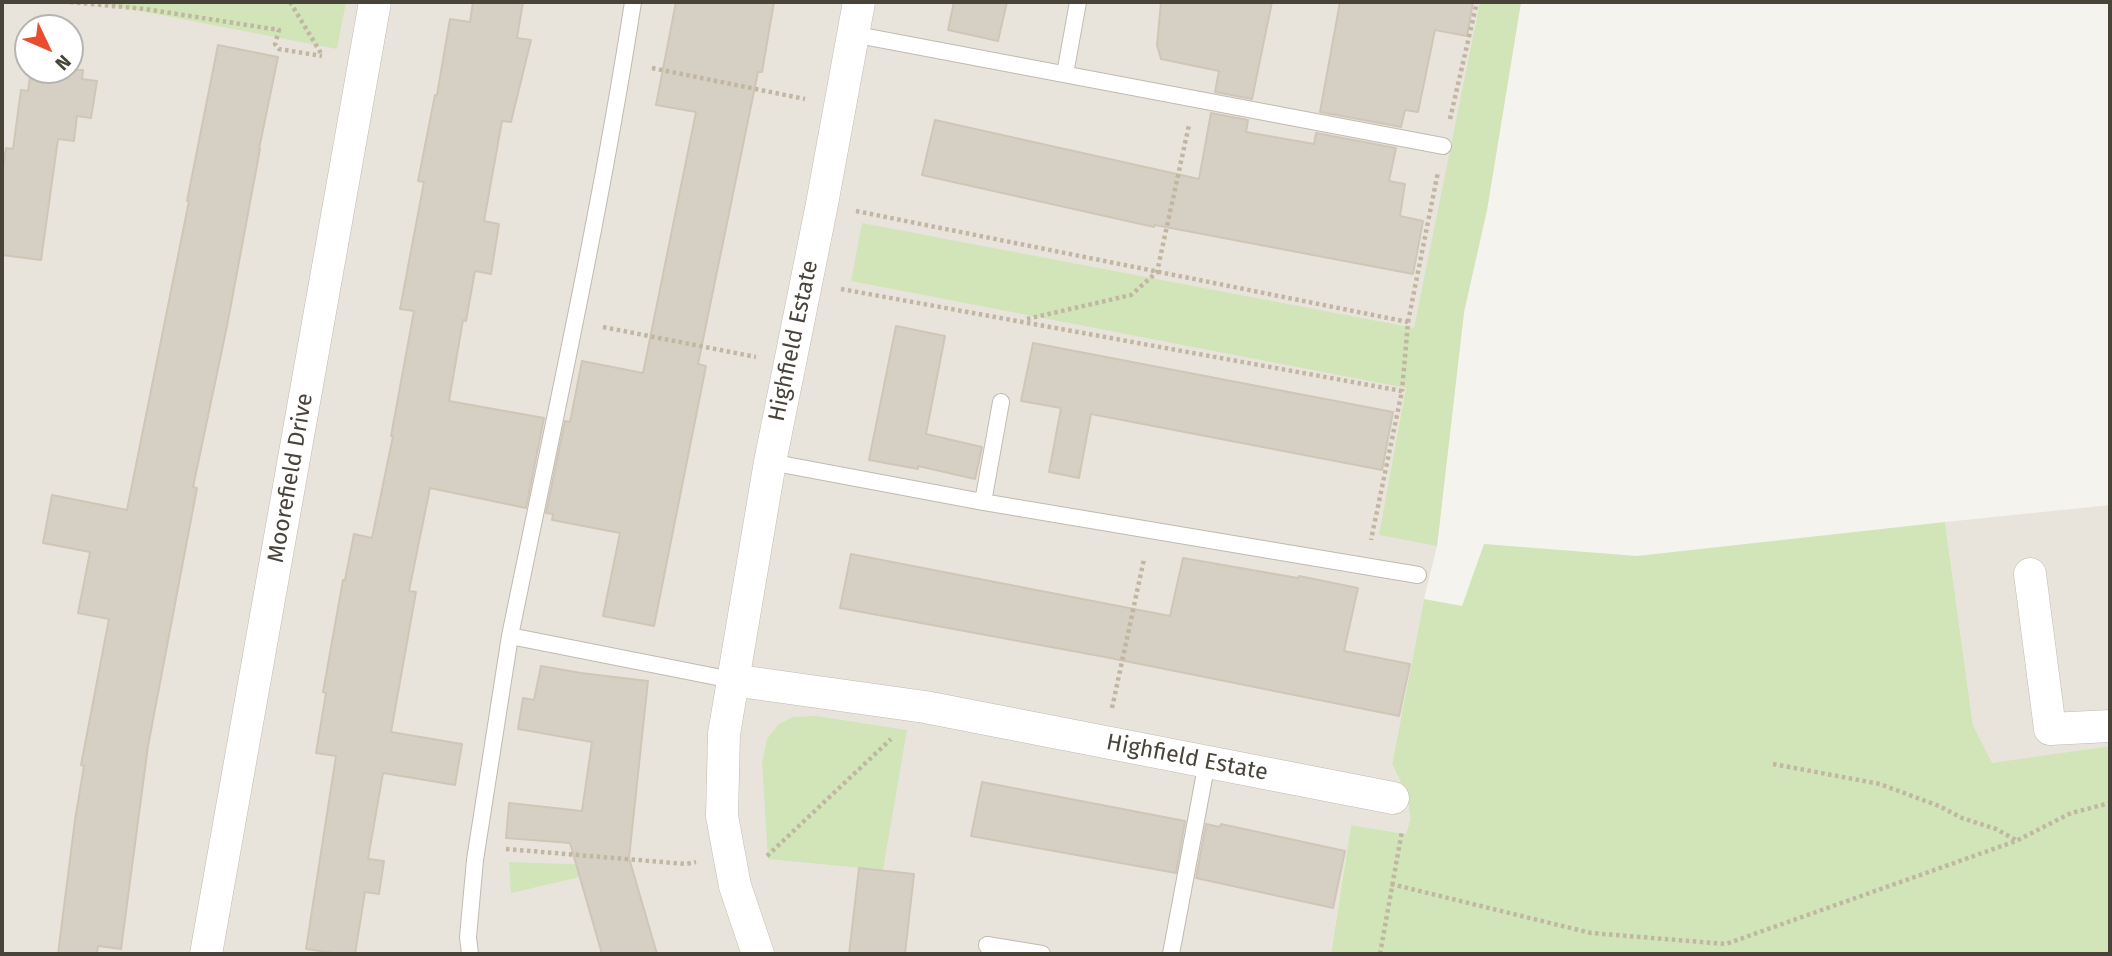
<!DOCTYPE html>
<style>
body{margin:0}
#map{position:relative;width:2112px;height:956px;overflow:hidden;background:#f5f3ed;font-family:"Fira Sans",sans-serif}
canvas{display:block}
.frame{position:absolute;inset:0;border:4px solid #49443a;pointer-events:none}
.north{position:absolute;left:14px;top:14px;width:70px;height:70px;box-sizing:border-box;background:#fff;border:2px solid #b6b4b0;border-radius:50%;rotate:134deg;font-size:19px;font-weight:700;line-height:28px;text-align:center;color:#49443a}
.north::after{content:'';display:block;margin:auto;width:24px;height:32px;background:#e94d30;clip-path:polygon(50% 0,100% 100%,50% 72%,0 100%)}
</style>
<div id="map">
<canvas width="2112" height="956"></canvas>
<div class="frame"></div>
<div class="north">N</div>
</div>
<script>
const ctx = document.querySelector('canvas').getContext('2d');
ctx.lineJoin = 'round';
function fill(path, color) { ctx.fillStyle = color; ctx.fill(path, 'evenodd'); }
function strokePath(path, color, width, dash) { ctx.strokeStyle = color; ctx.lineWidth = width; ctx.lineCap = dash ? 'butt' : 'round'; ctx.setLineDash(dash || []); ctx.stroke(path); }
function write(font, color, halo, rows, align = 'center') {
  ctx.font = font + ' "Fira Sans",sans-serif'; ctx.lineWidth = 7; ctx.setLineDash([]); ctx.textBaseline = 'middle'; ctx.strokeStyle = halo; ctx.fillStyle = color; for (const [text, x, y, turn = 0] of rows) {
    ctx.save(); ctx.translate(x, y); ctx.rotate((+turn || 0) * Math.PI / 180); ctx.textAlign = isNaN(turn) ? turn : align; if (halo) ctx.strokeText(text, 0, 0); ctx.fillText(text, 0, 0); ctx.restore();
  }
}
const residential = new Path2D(`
 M2,2H1521L1487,210L1464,312L1437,546L1424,599L1392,764L1408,799L1410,820L1406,834L1351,825L1331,954H2ZM28,28H70V70H28Z
 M2110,505V746L1992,764L1973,725L1945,522Z`);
const green = new Path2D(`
 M93,2H346L337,49Z
 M1480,2H1521L1487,210L1464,312L1437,546L1379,535L1406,388L851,281L862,223L1414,328Z
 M1945,522L1973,725L1992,763L2110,746V954H1331L1351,825L1406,834L1410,820L1408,798L1392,764L1424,599L1462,606L1484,544L1637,556Z
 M816,716L907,730L883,870L768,859L762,763L767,739L779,724L793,717Z
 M509,862L627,866L511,893Z`);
const building = new Path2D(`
 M473,2H523L517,38L531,40L511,122L502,121L484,221L499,224L491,274L475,271L466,321L463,320L449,401L544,418L526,508L430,488L409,591L416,592L391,732L462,744L455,785L383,773L368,859L384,861L379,894L365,892L355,954H341L306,949L336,756L316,753L326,693L323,692L343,580H345L354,534L372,538L393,436H391L414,311L400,309L424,182L418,181L435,95H437L450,19L470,22Z
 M676,2H774L762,72H758L698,364L706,366L654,626L603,616L620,533L552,520L553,514L546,513L565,421L570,422L582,361L643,373L696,112L656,105Z
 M954,2H1007L998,41L948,30Z
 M1161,2H1272L1252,99L1215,92L1219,71L1161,59L1157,45Z
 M1340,2H1473L1467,36L1435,30L1418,112L1405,110L1401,127L1320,112Z
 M218,45L278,57L259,149H260L227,326L193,487L197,488L148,746L121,949L98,946L97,954H58L75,820L84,766L81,765L109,619L78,613L90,552L43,543L52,495L127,510L189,201H187Z
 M31,70H83L82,79L97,81L91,118L77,116L74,141L58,139L41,260L2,255V176L6,148L13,149L21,90L28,91Z
 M1211,113L1248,120L1246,132L1314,144L1316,133L1396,148L1389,181L1405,184L1400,216L1423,221L1413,274L1155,225L1154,227L922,175L935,120L1199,179Z
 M896,326L945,336L926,434L982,447L975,479L918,466V469L869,460Z
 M1033,343L1393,412L1382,470L1091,414L1079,478L1049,472L1061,408L1021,401Z
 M851,554L1170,616L1183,558L1298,578L1299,576L1358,588L1344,651L1410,664L1399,716L1105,657L840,608Z
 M541,666L581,673L648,681L629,858L657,954H602L570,843L506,838L509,803L582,811L592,742L518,729L523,698L534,700Z
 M982,782L1185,821L1176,873L971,836Z
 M1206,824L1220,827L1221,824L1345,851L1333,908L1196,878Z
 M859,868L914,874L905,954H849Z`);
const path = new Path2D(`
 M70,2L145,9L279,30L275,44L279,49L322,56
 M290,2L322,55
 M652,68L805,99
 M1450,119L1477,2
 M856,211L1408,322L1402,391
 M841,289L1402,391L1371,540
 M1027,319L1131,295L1157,272L1189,125
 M1408,322L1438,172
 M603,327L756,357
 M1112,708L1144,559
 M1773,764L1880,784L1939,806L1962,818L1996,829L2016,840
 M506,849L686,864L696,862
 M767,856L891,739
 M1391,884L1591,933L1726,944L2016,841L2071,813L2110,803
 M1380,954L1402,831`);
const lane = new Path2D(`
 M633,2C600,215 553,425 510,636L732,680
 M852,34L1443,146
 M1065,74L1078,2
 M770,462L983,502L1418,575
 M983,502L1001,402
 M470,954L468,937L475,860L510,636
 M992,954L987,945L1042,954
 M1171,954L1207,762`);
const street = new Path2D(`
 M2030,574L2050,729L2110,726
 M732,680L925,707L1393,798
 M206,954L375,2
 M758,954L735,886L722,816L724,734L770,462L822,204L859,2`);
const streetNames = [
 ["Highfield Estate",794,341,-78],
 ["Moorefield Drive",291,478,-80],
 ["Highfield Estate",1187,758,11]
];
fill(residential, '#e9e4db');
fill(green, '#d1e5b9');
fill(building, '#d6cfc3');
strokePath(building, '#d0c6b7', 2);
strokePath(lane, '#c0bab0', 18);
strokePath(street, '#c0bab0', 33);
strokePath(path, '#c1b6a2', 4.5, [3.5, 3.5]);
strokePath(lane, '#fff', 16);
strokePath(street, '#fff', 32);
write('23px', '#49443a', '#fff', streetNames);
</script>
